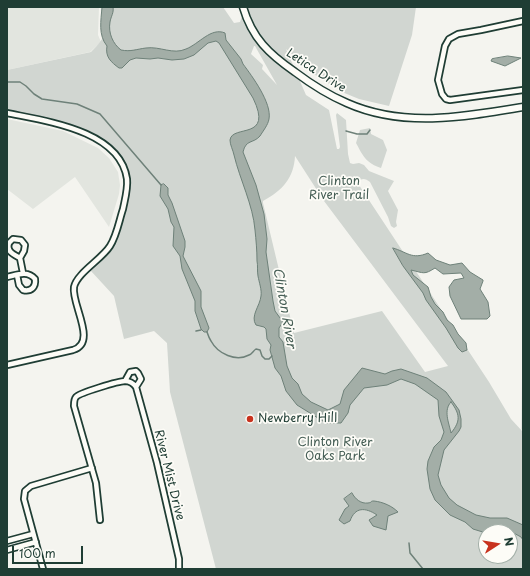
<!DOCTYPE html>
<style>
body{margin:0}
#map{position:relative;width:530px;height:576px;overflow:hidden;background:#f4f4ef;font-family:"Playpen Sans",sans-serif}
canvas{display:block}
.frame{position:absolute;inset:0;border:8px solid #1f3d34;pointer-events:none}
.north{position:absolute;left:478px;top:524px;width:40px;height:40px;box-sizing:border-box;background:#fdfcf7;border:1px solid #a4b0a9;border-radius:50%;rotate:78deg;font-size:11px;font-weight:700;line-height:16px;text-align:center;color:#1f3d34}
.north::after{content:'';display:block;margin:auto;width:14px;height:18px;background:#c8321e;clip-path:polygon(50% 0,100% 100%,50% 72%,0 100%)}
.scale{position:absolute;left:12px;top:546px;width:71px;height:18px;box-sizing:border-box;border:2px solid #1f3d34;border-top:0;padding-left:5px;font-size:12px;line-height:14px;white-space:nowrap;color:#1f3d34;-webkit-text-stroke:3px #fdfcf7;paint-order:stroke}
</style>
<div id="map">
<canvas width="530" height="576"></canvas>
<div class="frame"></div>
<div class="north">N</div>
<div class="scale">100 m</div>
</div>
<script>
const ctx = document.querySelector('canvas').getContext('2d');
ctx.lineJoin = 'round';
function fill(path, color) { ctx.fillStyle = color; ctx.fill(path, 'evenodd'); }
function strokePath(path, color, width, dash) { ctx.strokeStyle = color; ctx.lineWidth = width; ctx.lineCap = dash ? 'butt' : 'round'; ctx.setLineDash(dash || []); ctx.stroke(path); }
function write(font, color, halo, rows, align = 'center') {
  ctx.font = font + ' "Playpen Sans",sans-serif'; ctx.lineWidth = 3.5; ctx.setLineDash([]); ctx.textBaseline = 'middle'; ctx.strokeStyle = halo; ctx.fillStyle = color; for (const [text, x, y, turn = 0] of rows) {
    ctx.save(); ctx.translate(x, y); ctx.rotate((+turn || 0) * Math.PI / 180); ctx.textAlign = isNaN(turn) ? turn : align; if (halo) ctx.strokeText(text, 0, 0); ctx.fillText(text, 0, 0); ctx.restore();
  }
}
const built = new Path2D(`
 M7,7H99L98,35L101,42L90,52L7,70Z
 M7,119L63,131L98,148L109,158L118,172L120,185L119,194L109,227L75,177L33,209L7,189Z
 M523,325V431L521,429Z`);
const green = new Path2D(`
 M107,7H223L234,23L240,22L245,7H416L412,35L389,106L359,99L342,92L309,71L286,49L306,95L329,110L337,149H339L340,147L336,115L337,113L346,120L348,154L350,163L353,164L359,163L364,165L369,171L394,181L388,191L398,210L396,222L397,226L394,228L391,226L388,217L370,182C365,178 362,178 357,182L489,382L511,419L523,432V569H216L170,392L167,343L154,331L124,339L114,296L91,271L109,247L114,238L127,183L117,156L85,134L7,113V70L91,52C109,34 106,31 107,7ZM254,46H255L277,85L262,69L263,65L251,54ZM295,156L324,201L448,366L425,372L382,311L294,333L263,203V201C282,191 294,178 295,156ZM486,532H510V556H486Z
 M370,128L371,134L383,140L387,150L381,168C366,163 363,156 356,143L360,130Z`);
const water = new Path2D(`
 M102,7H113C114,13 111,16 110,22C108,33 113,44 121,50C131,52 137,49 146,48C160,46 173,55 186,49C199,44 211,27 225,33L226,40L241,59L243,64C252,76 272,103 269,119C268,125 263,131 260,136C253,144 246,139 243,152L256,185L264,214L267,239L266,252L273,301L275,311L283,322L279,328V337L283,342L287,366L292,378L298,384L302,394L311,402L328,410L340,404L344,390L362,368L385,374L392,371L401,369L427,378L446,392L459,410L461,419V427L459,431L444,450L438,475L441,485L449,498L457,505L476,515L490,518H507L523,525V540L521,537L510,531L486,533L473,529L465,522L450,515L435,500L430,489L427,469L428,461L434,447L441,440L444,432L439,416L438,400L415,384L401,379L387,385L364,388L350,405L348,413L341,423H326L297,405L286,391L281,376L275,368L270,350L271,345L267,339L266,329L264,327L256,325C250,316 260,306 261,296C262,290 259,282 258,276C257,271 258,265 257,261C257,250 256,240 255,230C253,205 240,180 234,155C233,150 230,145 230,140C232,124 274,141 253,98L219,43L216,41L208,43L194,55L184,59L172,60L158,58L150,59L136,58L130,60L122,68H119C111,62 105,57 107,46C98,35 101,21 102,7ZM451,402C460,414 461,421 451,433C449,423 443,410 451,402Z
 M508,56L521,58L505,66L491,61L492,59Z
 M164,184L168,188V195L172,203L185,241V247L183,256L201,291V307L209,328L207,332H204L201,329L195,311V301L182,269L180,256L173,246L174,227L171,222L168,209L160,196L161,185Z
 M393,248C407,252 412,260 428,253L436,260L450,265L462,263L470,272L483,280V281L480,289L488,302L490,316L487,319H461L450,296L449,287L454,280L464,278L461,273L443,274L435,268C424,275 424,273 411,270L413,275L428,287L431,297L435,304L443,312L447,320L453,325L458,334L466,343L467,350L462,352L458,348L446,328L426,300L423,293L403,266Z
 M352,493C355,499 361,504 368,503C374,502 369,501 374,501C383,502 392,506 398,512L388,516L386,530L373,526L369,520L377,515C365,507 355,507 350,521L344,524L339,520L345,509L349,506L344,499Z`);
const stream = new Path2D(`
 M7,82H20L26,86L34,94L42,99L77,104L100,114L161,185
 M346,131L357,134H367L370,130
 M196,331L201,330
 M207,332C208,335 209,338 211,341C218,354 236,362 249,355C252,354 253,351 256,349L260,350L262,356L265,359H269L272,356
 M409,543L410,553L423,569`);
const street = new Path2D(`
 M523,21L481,30L458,34L449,39L445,46L438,80L442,94L446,99L450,100L523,90
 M7,113C45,121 120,130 127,179C128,189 125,199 123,209C119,221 117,235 110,246C102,259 77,273 74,287C71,304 98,343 73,350L7,365
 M20,258C13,254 6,251 9,243L13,239L21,240L25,245L24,251L20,258L23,273
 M7,277C17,275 27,270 35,279C36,287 31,292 23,290L19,285L17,275
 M125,381L130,372L136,371L138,373L141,379L136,387
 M100,520L96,483L74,406C74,403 74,399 76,397C79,393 119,381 125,381C129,381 133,383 136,387L157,463L179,559V569
 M7,541L33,534
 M7,550L36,542
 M43,569L24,499L25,491L31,486L92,468`);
const secondary = new Path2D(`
 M243,7C252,38 269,54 295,72C311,84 328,95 347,103C403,128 464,117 523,107`);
const markers = [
 [250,419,4,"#c8321e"]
];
const streetNames = [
 ["Letica Drive",316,71,33],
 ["River Mist Drive",169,475,76]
];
const parkNames = [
 ["Clinton",339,182],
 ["River Trail",339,196],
 ["Clinton River",335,443],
 ["Oaks Park",335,457]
];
const poiNames = [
 ["Newberry Hill",258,419]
];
const waterNames = [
 ["Clinton River",284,308,80]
];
fill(built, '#e2e5df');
fill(green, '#d1d6d1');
fill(water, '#a3aea7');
strokePath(water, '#6e8179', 1);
strokePath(stream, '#6e8179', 1.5);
strokePath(street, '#1f3d34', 8);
strokePath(secondary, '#1f3d34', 9);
strokePath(street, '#fdfcf7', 4.5);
strokePath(secondary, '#fdfcf7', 6);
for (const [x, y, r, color] of markers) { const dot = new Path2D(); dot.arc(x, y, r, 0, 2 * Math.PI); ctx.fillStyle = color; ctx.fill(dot); strokePath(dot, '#fdfcf7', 1.5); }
write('12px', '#1f3d34', '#fdfcf7', streetNames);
write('12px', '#435c53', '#fdfcf7', parkNames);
write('12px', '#1f3d34', '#fdfcf7', poiNames, 'left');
write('italic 13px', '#475f56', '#fdfcf7', waterNames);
</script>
